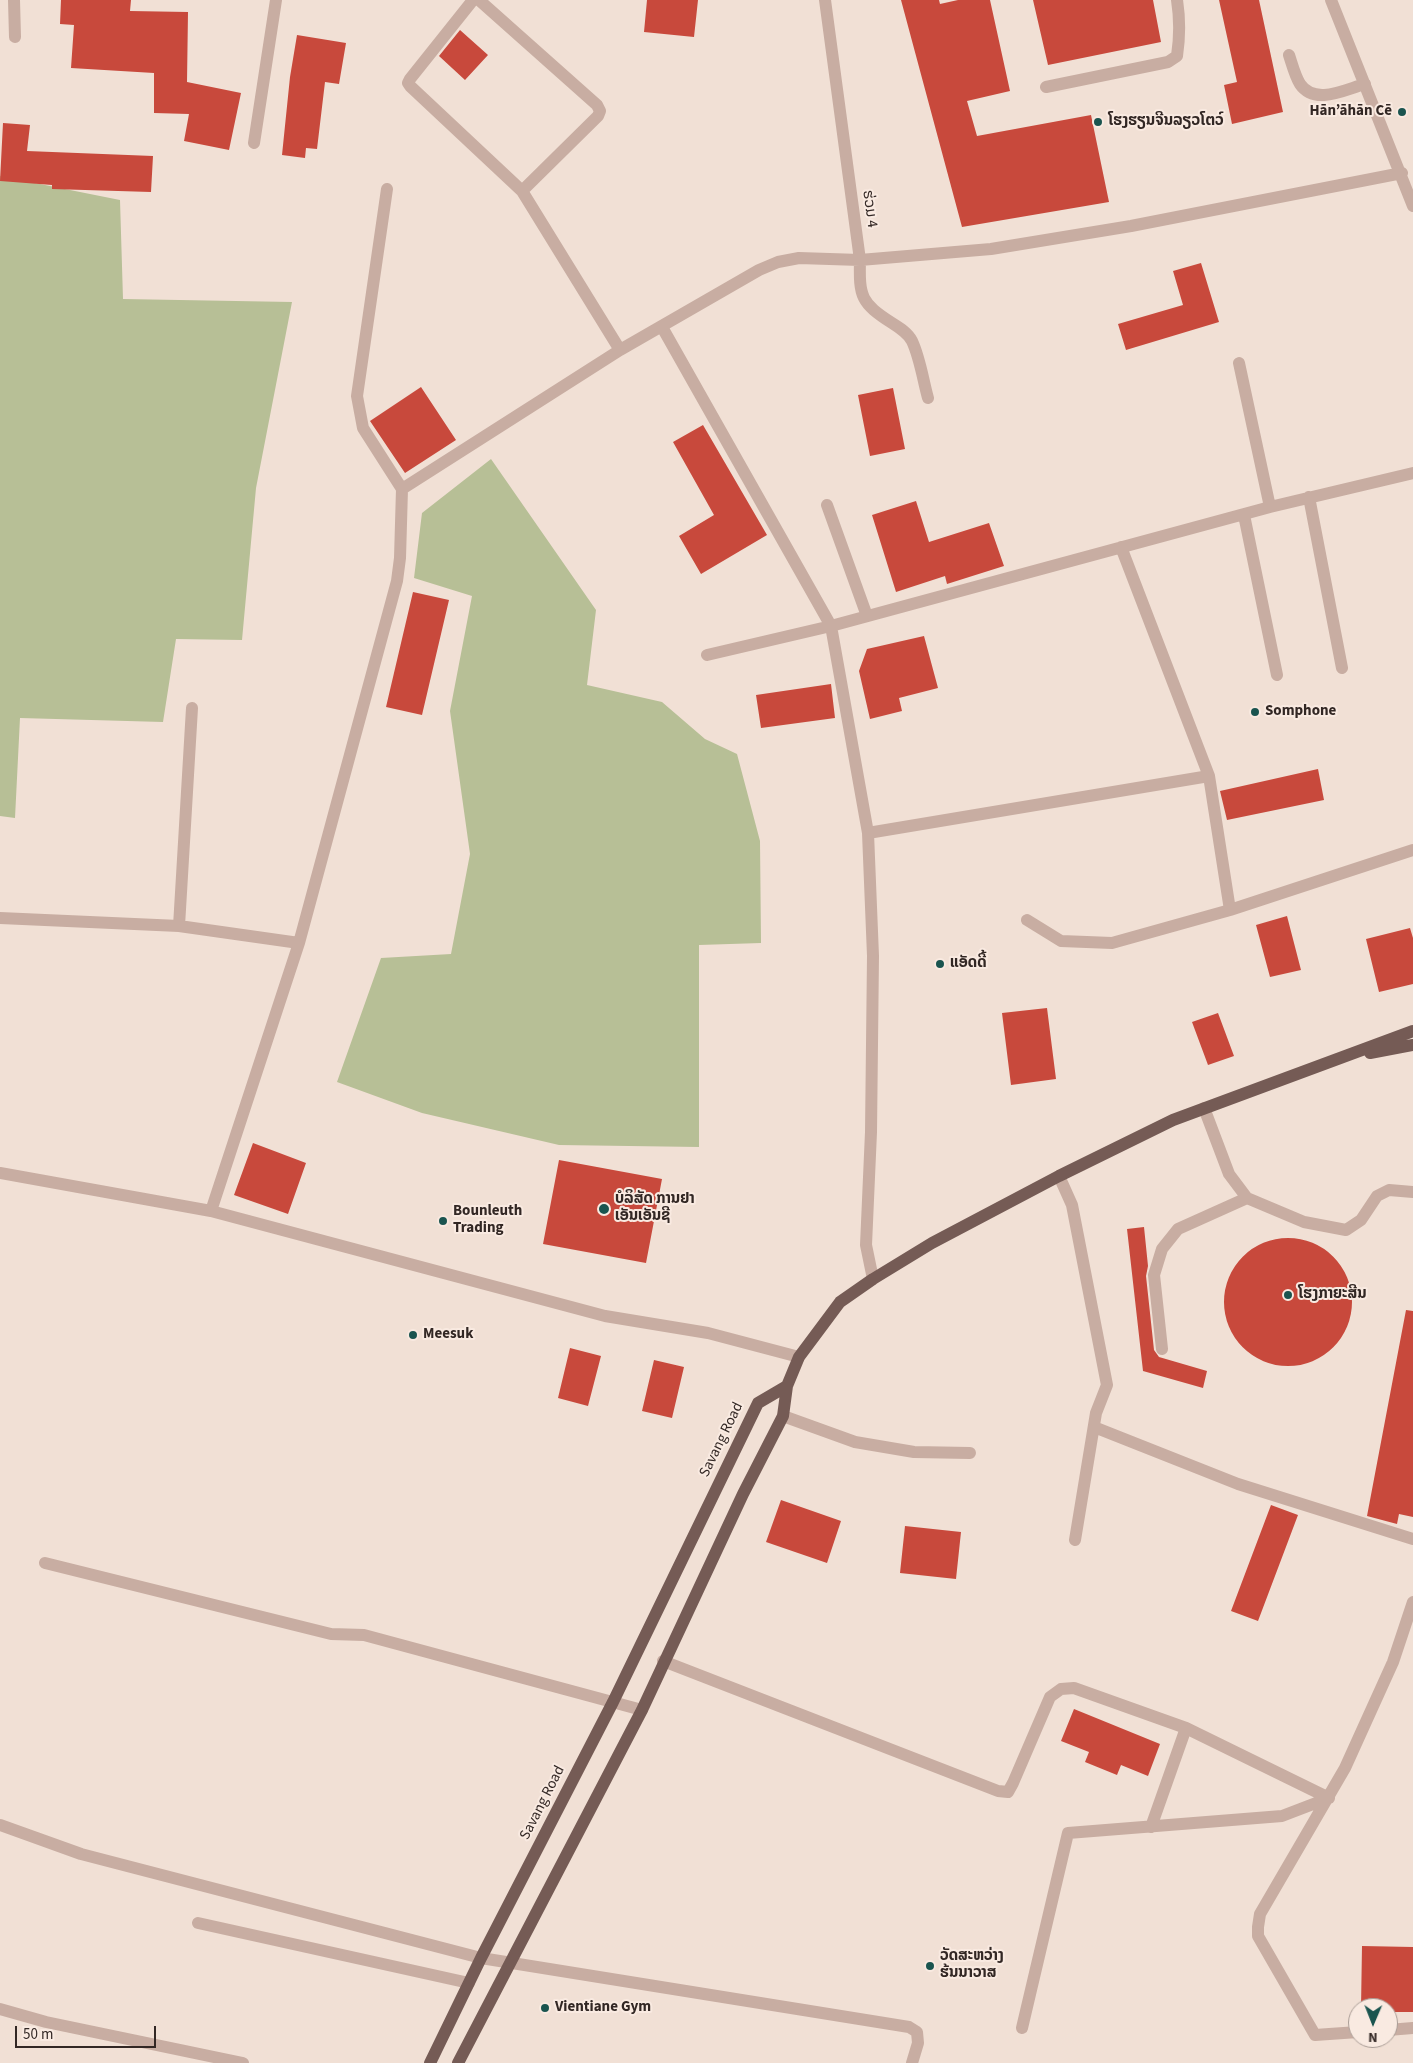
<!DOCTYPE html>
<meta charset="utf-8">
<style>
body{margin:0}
#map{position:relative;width:1413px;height:2063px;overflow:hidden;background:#f1e0d5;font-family:"Source Sans 3",sans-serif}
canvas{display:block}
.north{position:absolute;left:1348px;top:1998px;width:50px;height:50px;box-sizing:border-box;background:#f9eae1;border:1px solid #a99c95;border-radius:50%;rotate:181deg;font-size:14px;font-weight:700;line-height:20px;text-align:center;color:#322724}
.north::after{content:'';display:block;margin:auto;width:18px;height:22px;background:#1a544f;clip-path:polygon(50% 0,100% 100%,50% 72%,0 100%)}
.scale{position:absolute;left:15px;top:2026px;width:141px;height:22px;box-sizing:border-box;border:2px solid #322724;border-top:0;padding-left:6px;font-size:15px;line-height:18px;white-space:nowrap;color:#322724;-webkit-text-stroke:4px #f9eae1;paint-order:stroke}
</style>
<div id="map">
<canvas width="1413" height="2063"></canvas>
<div class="north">N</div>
<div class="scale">50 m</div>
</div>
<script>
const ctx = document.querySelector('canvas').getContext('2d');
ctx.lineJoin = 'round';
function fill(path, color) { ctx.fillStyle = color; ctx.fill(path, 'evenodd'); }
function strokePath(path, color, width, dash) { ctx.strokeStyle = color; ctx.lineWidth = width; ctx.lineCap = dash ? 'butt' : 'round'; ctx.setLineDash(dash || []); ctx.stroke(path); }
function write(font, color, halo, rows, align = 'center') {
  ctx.font = font + ' "Source Sans 3","Noto Sans Lao",sans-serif'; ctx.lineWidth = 4; ctx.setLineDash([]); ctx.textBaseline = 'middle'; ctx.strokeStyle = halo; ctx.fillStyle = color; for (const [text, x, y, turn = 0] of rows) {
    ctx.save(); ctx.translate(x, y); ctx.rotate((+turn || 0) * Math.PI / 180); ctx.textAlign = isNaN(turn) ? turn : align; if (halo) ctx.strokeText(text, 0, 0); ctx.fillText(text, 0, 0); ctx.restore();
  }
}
const green = new Path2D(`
 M0,176L120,200L123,299L292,302L256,488L242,640L176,639L163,722L20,718L15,818L0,816Z
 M491,459L596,610L587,685L662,702L705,739L737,754L760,841L761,943L699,945V1147L559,1145L422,1113L337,1082L381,958L451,954L470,854L450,711L472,596L414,578L422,513Z`);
const building = new Path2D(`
 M61,0H131L130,11L188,12L187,82L241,93L229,150L184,141L189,114L154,113V73L71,68L74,25L60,24Z
 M647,0H698L694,37L644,32Z
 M901,0H939L940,4L958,0H990L1010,91L967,101L977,136L1091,115L1109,202L962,227Z
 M1033,0H1153L1161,42L1048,65Z
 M1219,0H1259L1283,112L1232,124L1224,85L1237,82Z
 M460,30L488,55L465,80L439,56Z
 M297,35L346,43L339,84L325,82L317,149L306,148L305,158L282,155L290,77Z
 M3,123L30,125L27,151L153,156L151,192L52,189V185L0,181Z
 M1201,263L1219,322L1126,350L1118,324L1183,305L1173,271Z
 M421,387L456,440L405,473L370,421Z
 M893,388L905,449L870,456L858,395Z
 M703,425L767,535L701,574L679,536L714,515L673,442Z
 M916,501L929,542L989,523L1004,566L947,584L945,576L896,592L872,515Z
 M413,592L449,600L422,715L386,707Z
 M924,636L938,688L899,698L902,711L870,719L859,671L867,649Z
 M831,684L835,718L761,728L756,695Z
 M1318,769L1324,800L1227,820L1220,791Z
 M1287,916L1301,970L1270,977L1256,925Z
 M1410,928L1413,938V984L1379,992L1366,939Z
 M1047,1008L1056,1079L1011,1085L1002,1013Z
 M1218,1013L1234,1056L1208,1065L1192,1022Z
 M253,1143L306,1163L288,1214L234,1195Z
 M559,1160L662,1179L646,1263L543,1244Z
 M1144,1227L1148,1266L1146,1276L1154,1350L1159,1357L1207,1371L1203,1388L1143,1371L1127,1229Z
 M1224 1302a64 64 0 1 1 128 0a64 64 0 1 1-128 0Z
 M1406,1310L1413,1311V1517L1399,1514L1397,1524L1367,1516Z
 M570,1348L601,1356L588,1406L558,1398Z
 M654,1360L684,1367L672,1418L642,1411Z
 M781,1500L841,1521L827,1563L766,1542Z
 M1271,1505L1298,1515L1258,1621L1231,1611Z
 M905,1526L961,1532L956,1579L900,1573Z
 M1074,1709L1160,1744L1148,1776L1121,1765L1117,1775L1085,1762L1089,1752L1061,1741Z
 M1362,1946L1413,1947V2012H1388V2008H1361Z`);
const minor = new Path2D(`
 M14,0L15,37
 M473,0L410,79L408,83L410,86L522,191L620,350
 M479,0L597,105L600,111L598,116L522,191
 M825,0L860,260C859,297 861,303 892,323C900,328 908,333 912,341C920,358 923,380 928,398
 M1331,0L1413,206
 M1289,55C1292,64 1295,76 1300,84C1315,106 1346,89 1365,84
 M1046,87L1168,62L1177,56C1180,36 1180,19 1177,0
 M254,143L276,0
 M387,189L357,396L363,428L402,489
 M662,327L831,626L868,833L873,956L871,1132L866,1245L873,1279
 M1239,363L1270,507
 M1309,497L1342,668
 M827,505L867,616
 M1244,515L1277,675
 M1121,547L1209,776L1230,910
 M707,655L831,626L1270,507L1413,473
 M868,833L1209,776
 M0,918L179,926L299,943
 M1027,920L1061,941L1112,943L1230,910L1413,850
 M179,926L192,708
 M1204,1108L1229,1174L1247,1198L1304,1222L1346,1230L1361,1220L1377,1196L1389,1190L1413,1192
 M0,1173L211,1211L605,1316L708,1333L799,1357
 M1059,1176L1072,1205L1107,1385L1096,1413L1075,1540
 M211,1211L299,943L397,581L400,558L402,489L620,350L759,270L778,262L799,258L860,260L991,249L1131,226L1402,173
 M1162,1349L1154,1275L1162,1249L1178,1229L1247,1198
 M783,1416L855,1442L914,1452L970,1453
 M1094,1427L1238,1484L1413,1539
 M45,1563L331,1634L364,1635L642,1710
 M663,1661L998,1791L1008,1792L1013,1783L1050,1697L1061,1689L1074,1688L1186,1728L1329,1798
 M0,1825L81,1854L481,1958L909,2027L917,2032L918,2043L912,2063
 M1151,1827L1186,1728
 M198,1923L469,1983
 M0,2009L46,2022L243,2063
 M1022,2028L1068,1833L1282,1816L1329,1798
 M1388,2030L1413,2028
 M1358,2032L1315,2035L1258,1936V1927L1260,1914L1345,1768L1393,1662L1413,1602`);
const major = new Path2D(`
 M1370,1053L1413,1045
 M430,2063L481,1958L613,1702L758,1403L787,1386
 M458,2063L642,1710L743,1494L783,1416L787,1386L799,1357L840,1302L873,1279L932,1243L1059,1176L1173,1120L1413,1031`);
const markers = [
 [1402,112,5,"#1a544f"],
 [1098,122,5,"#1a544f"],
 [1255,712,5,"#1a544f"],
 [940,964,5,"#1a544f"],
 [604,1209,6,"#1a544f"],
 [443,1221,5,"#1a544f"],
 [1288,1295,5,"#1a544f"],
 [413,1335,5,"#1a544f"],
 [930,1966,5,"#1a544f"],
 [545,2008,5,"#1a544f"]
];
const poiNames = [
 ["Hān’āhān Cē",1392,112,"right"],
 ["ໂຮງຮຽນຈີນລຽວໂຕວ໌",1108,122],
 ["Somphone",1265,712],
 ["ແອັດດີ້",950,964],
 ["ບໍລິສັດ ການຢາ",615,1200],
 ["ເອັນເອັນຊີ",615,1217],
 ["Bounleuth",453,1212],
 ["Trading",453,1229],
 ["ໂຮງກາຍະສີນ",1298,1295],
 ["Meesuk",423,1335],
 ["ວັດສະຫວ່າງ",940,1957],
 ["ຮ້ນນາວາສ",940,1974],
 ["Vientiane Gym",555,2008]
];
const streetNames = [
 ["ຮ່ວມ 4",869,209,82],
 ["Savang Road",722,1440,-64],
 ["Savang Road",543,1803,-63]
];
fill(green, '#b7bf96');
fill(building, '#c8493c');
strokePath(minor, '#c8ada2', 12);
strokePath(major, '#755b55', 12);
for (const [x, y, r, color] of markers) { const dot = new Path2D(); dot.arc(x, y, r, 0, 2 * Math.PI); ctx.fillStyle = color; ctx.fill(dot); strokePath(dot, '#f9eae1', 2); }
write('bold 15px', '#322724', '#f9eae1', poiNames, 'left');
write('15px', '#322724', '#f9eae1', streetNames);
</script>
